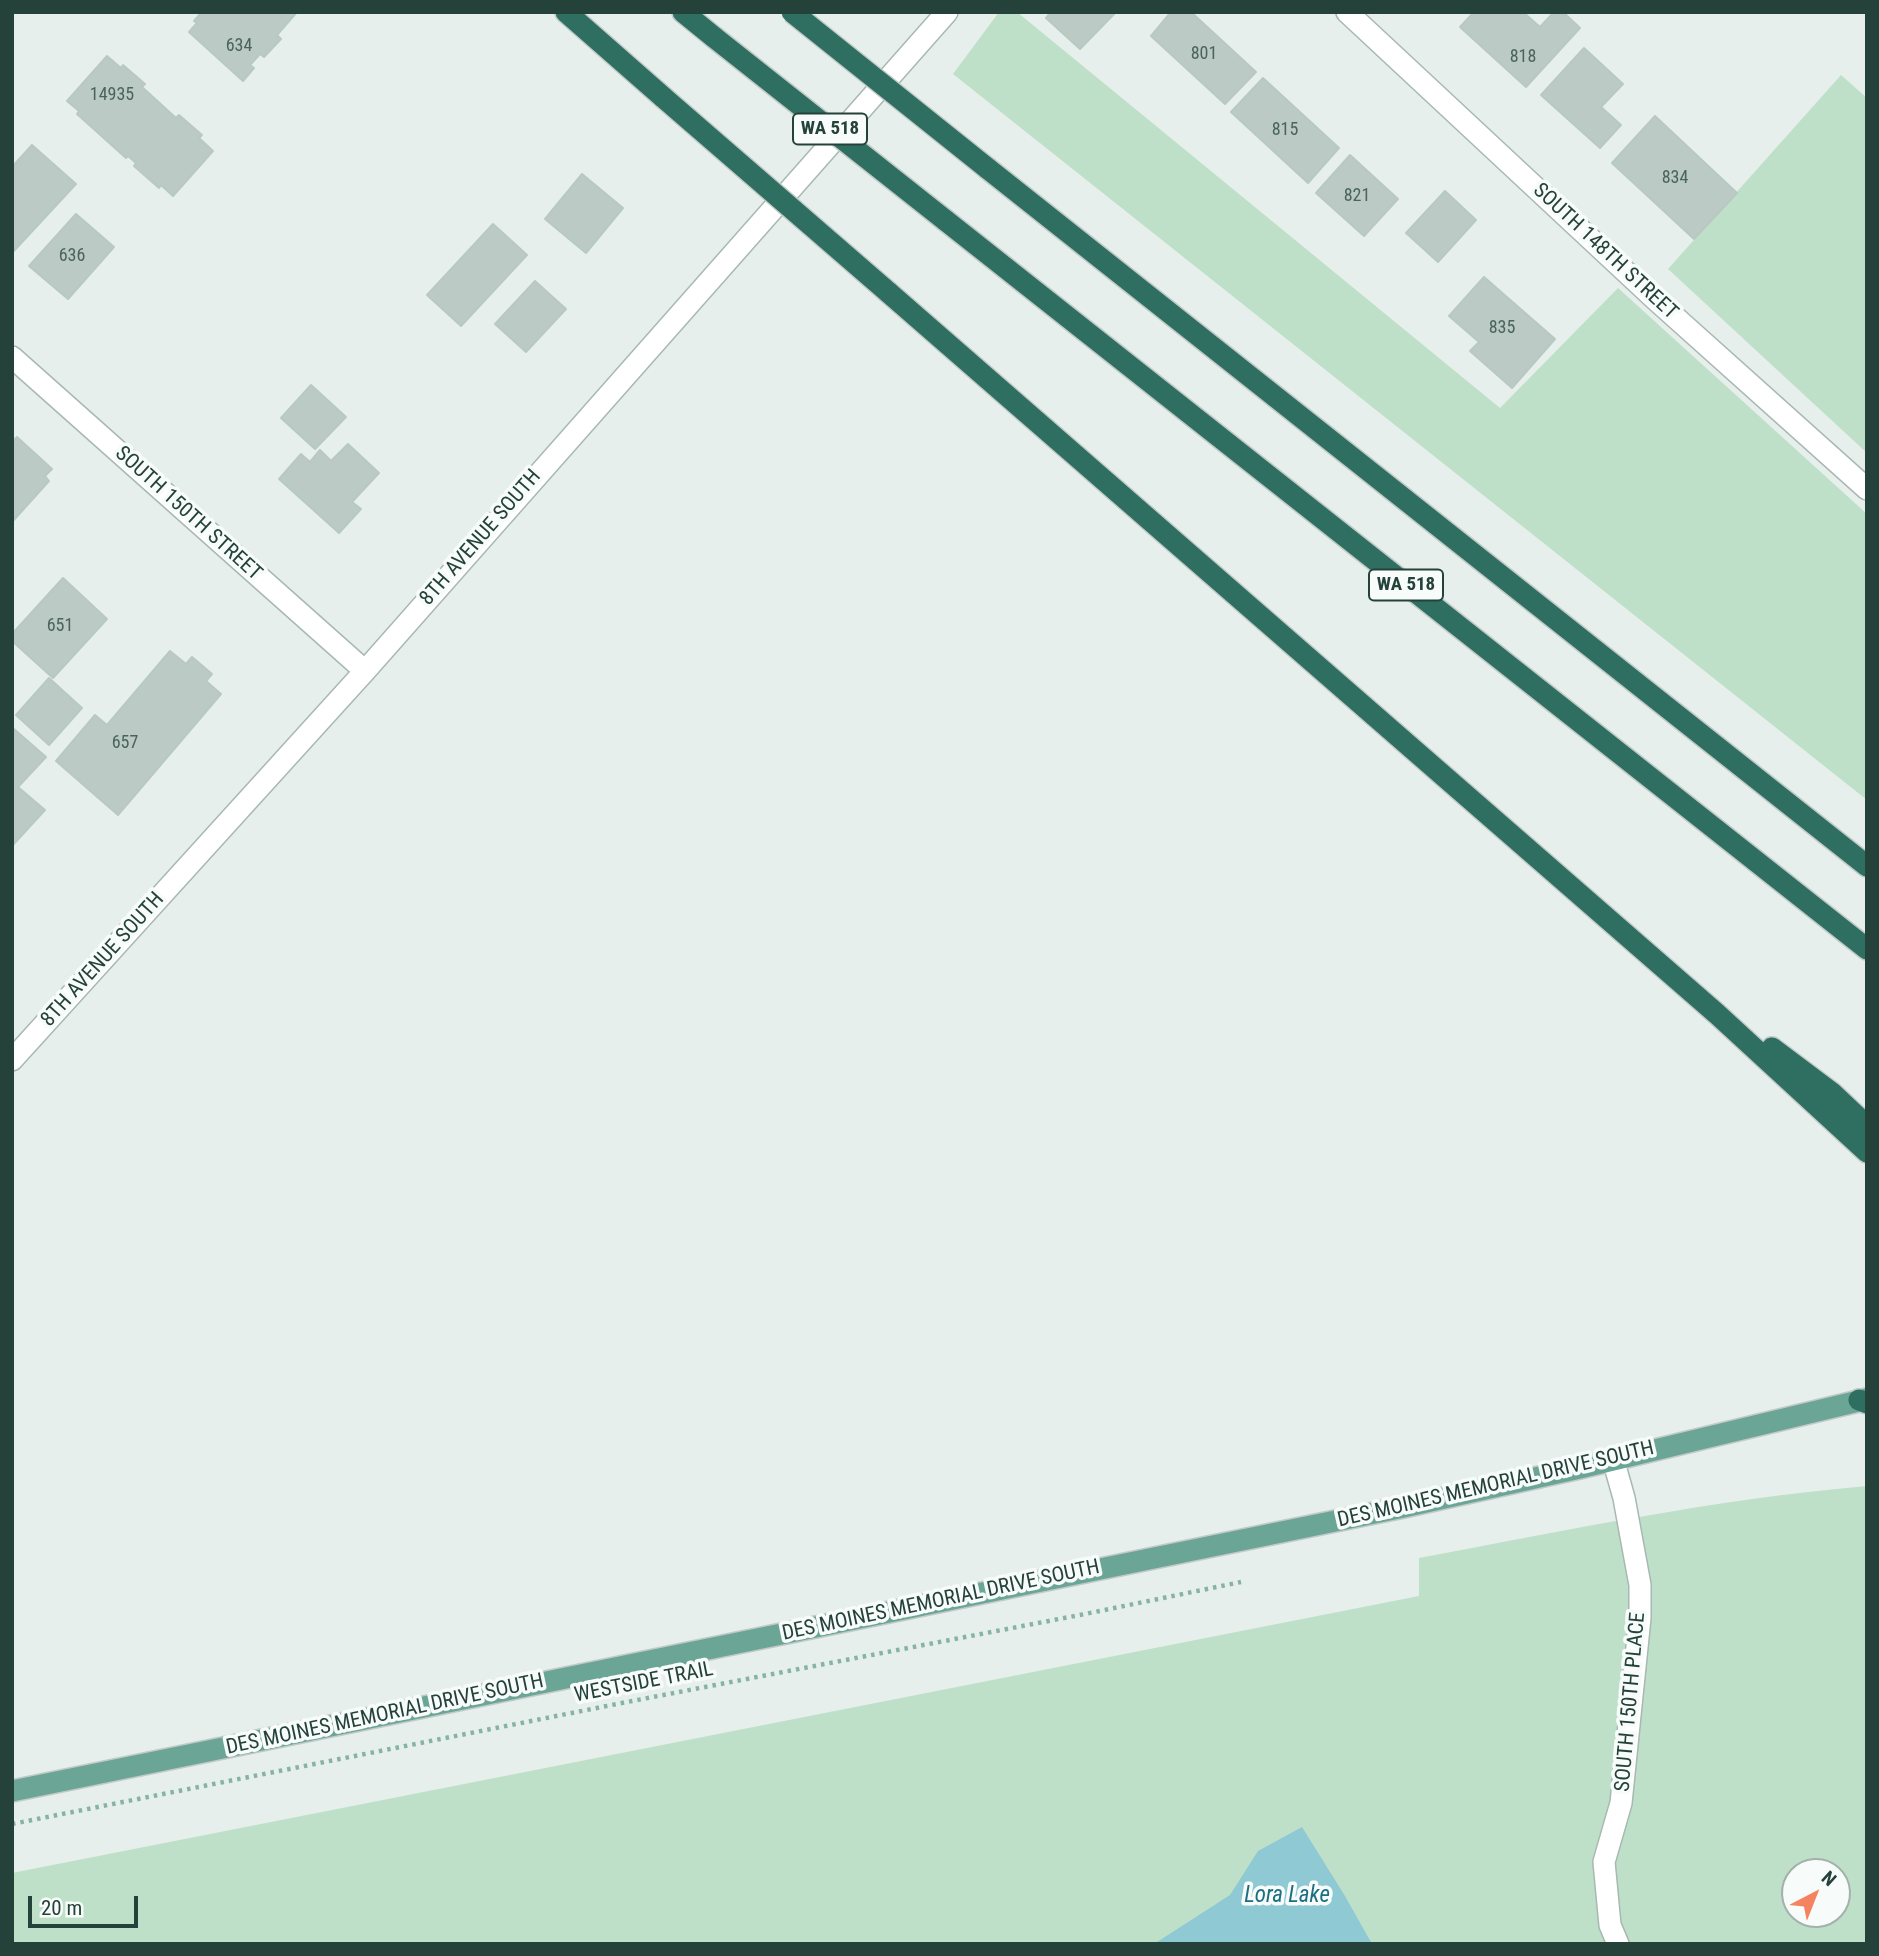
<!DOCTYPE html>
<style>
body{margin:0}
#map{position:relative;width:1879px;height:1956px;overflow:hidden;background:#e6efeb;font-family:"Roboto Condensed",sans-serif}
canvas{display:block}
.frame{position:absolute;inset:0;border:14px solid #24423a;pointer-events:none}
.north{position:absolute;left:1781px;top:1858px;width:70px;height:70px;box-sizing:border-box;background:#f7fbf9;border:2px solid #a3b1ad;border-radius:50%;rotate:42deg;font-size:19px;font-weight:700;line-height:28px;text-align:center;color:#24423a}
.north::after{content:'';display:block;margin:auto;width:24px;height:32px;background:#f4845f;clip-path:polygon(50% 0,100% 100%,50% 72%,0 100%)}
.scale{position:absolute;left:28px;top:1896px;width:110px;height:32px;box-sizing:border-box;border:4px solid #24423a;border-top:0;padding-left:9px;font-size:21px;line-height:24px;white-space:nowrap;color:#24423a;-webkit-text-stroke:5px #f7fbf9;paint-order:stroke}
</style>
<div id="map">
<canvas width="1879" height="1956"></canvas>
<div class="frame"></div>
<div class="north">N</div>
<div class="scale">20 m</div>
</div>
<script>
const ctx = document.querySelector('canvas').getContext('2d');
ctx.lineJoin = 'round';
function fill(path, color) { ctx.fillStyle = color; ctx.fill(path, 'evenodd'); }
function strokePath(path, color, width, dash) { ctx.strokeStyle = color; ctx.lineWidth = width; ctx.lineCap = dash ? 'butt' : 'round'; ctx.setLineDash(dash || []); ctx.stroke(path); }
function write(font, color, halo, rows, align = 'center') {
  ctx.font = font + ' "Roboto Condensed",sans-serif'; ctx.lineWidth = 7; ctx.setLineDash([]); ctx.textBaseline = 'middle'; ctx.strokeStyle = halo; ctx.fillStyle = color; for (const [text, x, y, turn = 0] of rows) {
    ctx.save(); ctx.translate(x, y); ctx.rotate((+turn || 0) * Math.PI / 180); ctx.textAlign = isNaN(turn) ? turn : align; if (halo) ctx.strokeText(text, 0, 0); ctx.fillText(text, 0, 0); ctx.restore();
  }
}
const green = new Path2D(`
 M999,12H1017L1500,408L1618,288L1867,514V800L953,74Z
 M1841,75L1867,98V453L1668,269Z
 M1867,1486V1944H12V1873L1419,1596V1558C1568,1530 1716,1499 1867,1486ZM1795,1872H1837V1914H1795Z`);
const water = new Path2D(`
 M1302,1827L1345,1896L1372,1944H1154L1230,1895L1258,1851Z`);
const building = new Path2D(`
 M202,12H297L277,35L281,39L264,57L260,54L250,65L254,68L243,81L189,32L197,23L194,21Z
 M1051,12H1116L1080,49L1046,18Z
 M1171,12H1191L1256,72L1225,104L1151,36Z
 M1474,12H1523L1540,27L1554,12H1563L1580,28L1526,87L1460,27Z
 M1584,48L1623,84L1601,107L1621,125L1600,148L1541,95Z
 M107,56L121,68L123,65L145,84L142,87L176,118L179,115L202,135L199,138L213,151L173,196L161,185L159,188L134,166L136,163L128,156L126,158L77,114L79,111L67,101Z
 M1263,78L1339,148L1308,183L1231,112Z
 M1655,116L1737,193L1694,239L1612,163Z
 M32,145L76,184L12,253V167Z
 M1350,155L1398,199L1364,236L1316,193Z
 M582,174L623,208L586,253L545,219Z
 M1445,191L1476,220L1438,262L1406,233Z
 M76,214L114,247L68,299L29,266Z
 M493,224L527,255L461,326L427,295Z
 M1484,277L1555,339L1512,388L1470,351L1479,342L1449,316Z
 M535,281L566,309L526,352L495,324Z
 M311,385L346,417L315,449L281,418Z
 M17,437L52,469L45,476L49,481L12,522V442Z
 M348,444L379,473L352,502L361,509L339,533L279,479L301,454L310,462L320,450L331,461Z
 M63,578L107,619L53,678L12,641V634Z
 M170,651L186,664L192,657L212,674L206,681L221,694L118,815L56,761L95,715L107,725Z
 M49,678L82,708L49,745L16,715Z
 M14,729L46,757L18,787L45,810L12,846Z`);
const path = new Path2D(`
 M12,1824L627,1702L1085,1614L1241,1582`);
const minor = new Path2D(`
 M1347,12L1656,300L1867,489
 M12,357L365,671
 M12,1060L365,671L947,12
 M1613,1459L1624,1498L1640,1585V1618L1621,1803L1604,1862L1610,1925L1618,1944`);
const major = new Path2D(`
 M12,1791L1404,1507L1580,1468L1867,1399`);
const highway = new Path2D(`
 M566,12L664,98
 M683,12L715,38
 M987,168L1867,866
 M945,220L1867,949
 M888,292L1717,1014L1867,1152
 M1772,1048L1832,1093L1867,1126
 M1859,1400L1867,1403`);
const highwayBridge = new Path2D(`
 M792,12L987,168
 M715,38L945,220
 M664,98L888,292`);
const numberNames = [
 ["634",239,46],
 ["801",1204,54],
 ["818",1523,57],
 ["14935",112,95],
 ["815",1285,130],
 ["834",1675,178],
 ["821",1357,196],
 ["636",72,256],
 ["835",1502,328],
 ["651",60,626],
 ["657",125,743]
];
const shields = [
 [830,129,74],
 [1406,585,74]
];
const shieldNames = [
 ["WA 518",830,129],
 ["WA 518",1406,585]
];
const streetNames = [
 ["SOUTH 148TH STREET",1605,252,43],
 ["SOUTH 150TH STREET",188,514,42],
 ["8TH AVENUE SOUTH",481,538,-49],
 ["8TH AVENUE SOUTH",103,960,-48],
 ["DES MOINES MEMORIAL DRIVE SOUTH",1496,1485,-13],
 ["DES MOINES MEMORIAL DRIVE SOUTH",941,1601,-12],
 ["WESTSIDE TRAIL",644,1683,-11],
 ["SOUTH 150TH PLACE",1631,1702,-85],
 ["DES MOINES MEMORIAL DRIVE SOUTH",385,1715,-12]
];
const waterNames = [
 ["Lora Lake",1287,1896]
];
fill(green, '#bfe0c8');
fill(water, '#8ec9d4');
fill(building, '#bbcac4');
strokePath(building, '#b8c9c2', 2);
strokePath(minor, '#a8b8b2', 24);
strokePath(major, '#c2cac8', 24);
strokePath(highway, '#c2cac8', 24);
strokePath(path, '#86b3a5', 4.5, [3.5, 5]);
strokePath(minor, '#fff', 21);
strokePath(major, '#6aa596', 21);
strokePath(highway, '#2f6f62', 21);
strokePath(highwayBridge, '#c2cac8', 24, []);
strokePath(highwayBridge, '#2f6f62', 21);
write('18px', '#4a645c', null, numberNames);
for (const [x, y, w] of shields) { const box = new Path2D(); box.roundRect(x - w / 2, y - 15.5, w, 31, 5); ctx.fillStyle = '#f7fbf9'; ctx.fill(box); strokePath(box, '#24423a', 2); }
write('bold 19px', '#24423a', null, shieldNames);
write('21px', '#24423a', '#f7fbf9', streetNames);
write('italic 23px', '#1c6f80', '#f7fbf9', waterNames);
</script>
